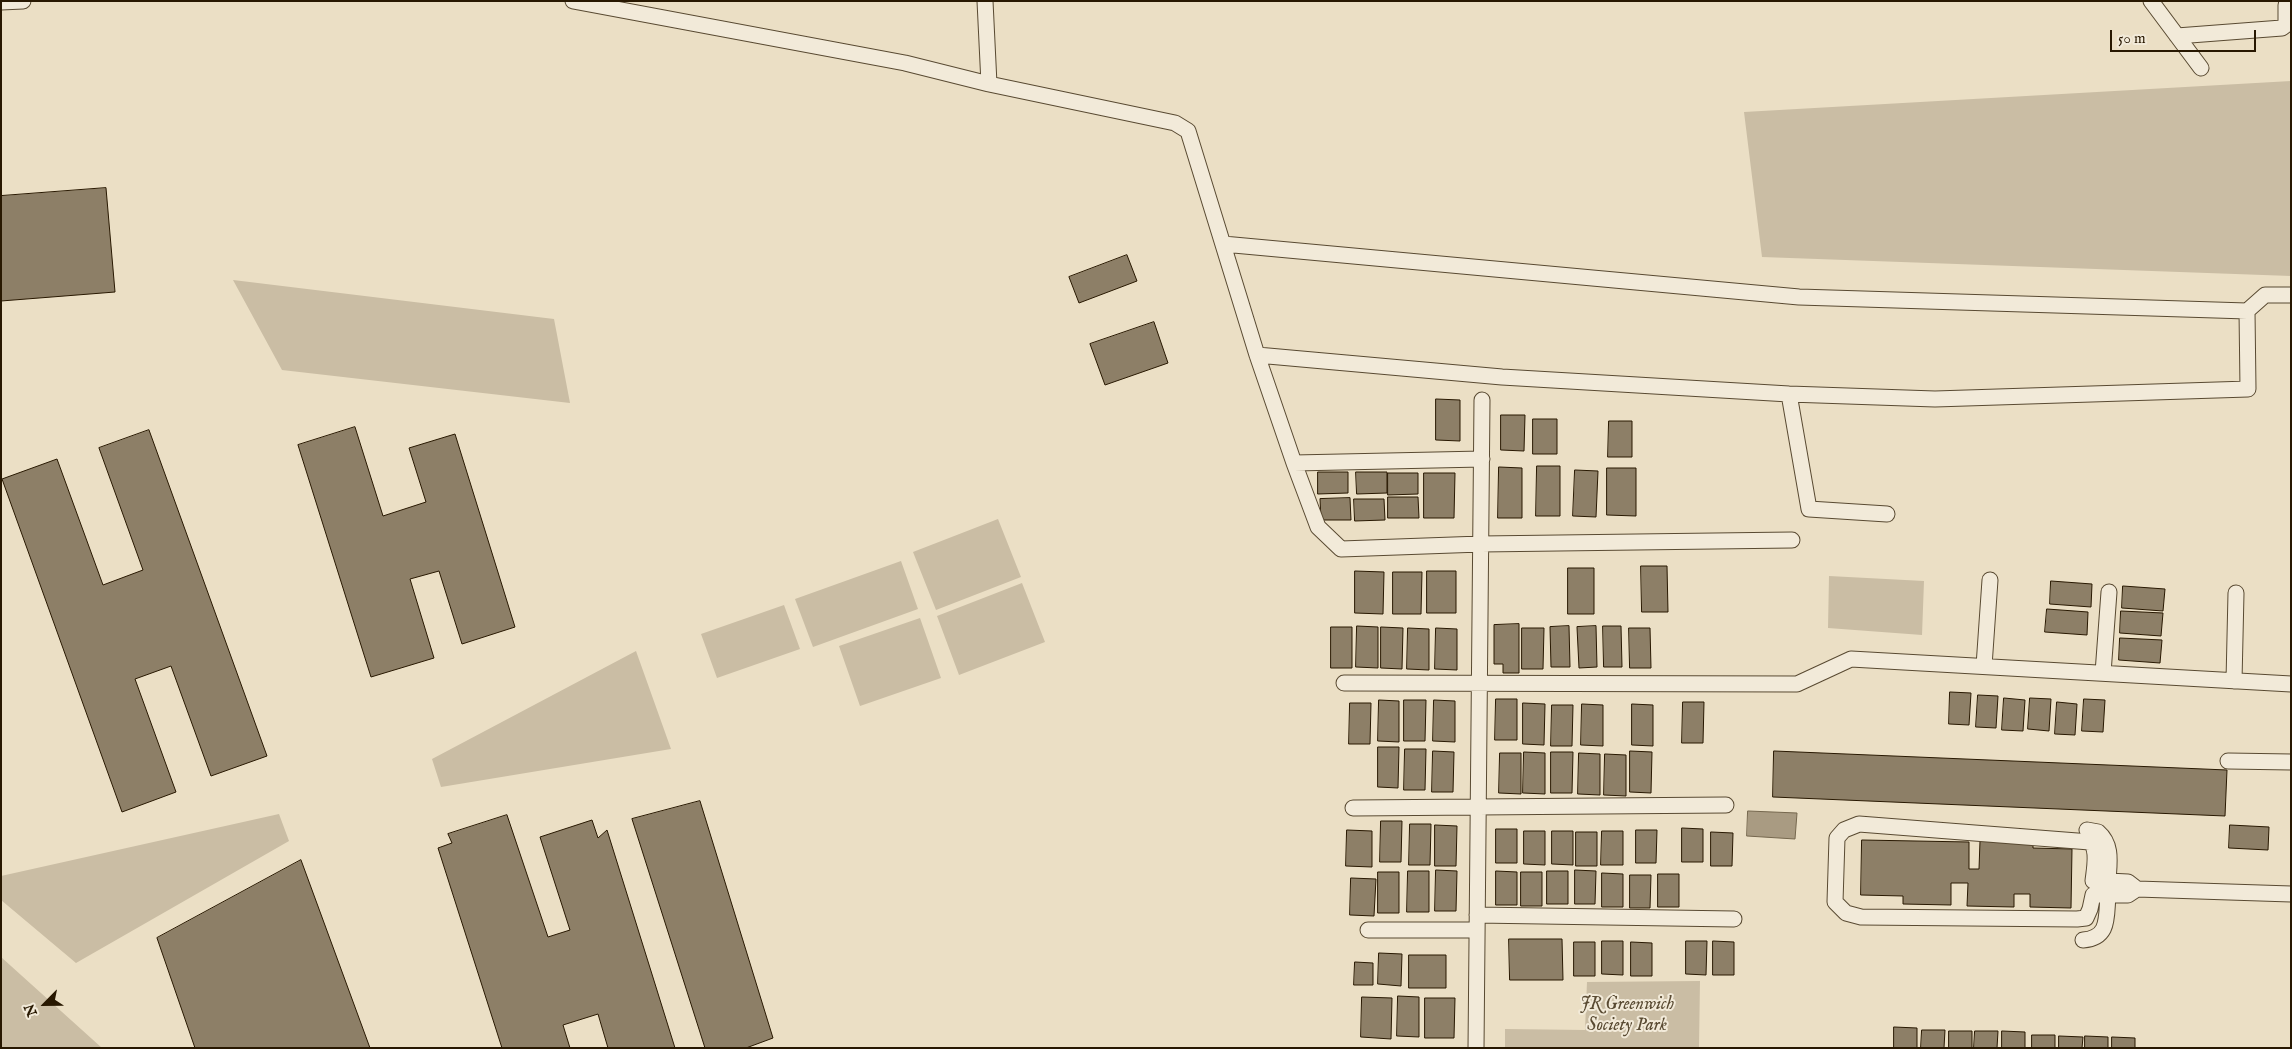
<!DOCTYPE html>
<style>
body{margin:0}
#map{position:relative;width:2292px;height:1049px;overflow:hidden;background:#ebdfc5;font-family:"IM FELL English",serif}
canvas{display:block}
.frame{position:absolute;inset:0;border:2px solid #281801;pointer-events:none}
.north{position:absolute;left:20px;top:979px;width:50px;height:50px;-webkit-text-stroke:4px #f2ead9;paint-order:stroke;rotate:247deg;font-size:14px;font-weight:700;line-height:20px;text-align:center;color:#281801}
.north::after{content:'';display:block;margin:auto;width:18px;height:22px;background:#281801;clip-path:polygon(50% 0,100% 100%,50% 72%,0 100%)}
.scale{position:absolute;left:2110px;top:30px;width:146px;height:22px;box-sizing:border-box;border:2px solid #281801;border-top:0;padding-left:6px;font-size:15px;line-height:18px;white-space:nowrap;color:#281801;-webkit-text-stroke:4px #f2ead9;paint-order:stroke}
</style>
<div id="map">
<canvas width="2292" height="1049"></canvas>
<div class="frame"></div>
<div class="north">N</div>
<div class="scale">50 m</div>
</div>
<script>
const ctx = document.querySelector('canvas').getContext('2d');
ctx.lineJoin = 'round';
function fill(path, color) { ctx.fillStyle = color; ctx.fill(path, 'evenodd'); }
function strokePath(path, color, width, dash) { ctx.strokeStyle = color; ctx.lineWidth = width; ctx.lineCap = dash ? 'butt' : 'round'; ctx.setLineDash(dash || []); ctx.stroke(path); }
function write(font, color, halo, rows, align = 'center') {
  ctx.font = font + ' "IM FELL English",serif'; ctx.lineWidth = 4; ctx.setLineDash([]); ctx.textBaseline = 'middle'; ctx.strokeStyle = halo; ctx.fillStyle = color; for (const [text, x, y, turn = 0] of rows) {
    ctx.save(); ctx.translate(x, y); ctx.rotate((+turn || 0) * Math.PI / 180); ctx.textAlign = isNaN(turn) ? turn : align; if (halo) ctx.strokeText(text, 0, 0); ctx.fillText(text, 0, 0); ctx.restore();
  }
}
const green = new Path2D(`
 M2291,81V276L1762,257L1744,112Z
 M233,280L554,319L570,403L282,370Z
 M998,519L1021,577L936,610L913,552Z
 M901,561L918,609L813,647L795,599Z
 M1829,576L1924,581L1922,635L1828,628Z
 M1022,583L1045,642L959,675L937,616Z
 M784,605L800,649L717,678L701,634Z
 M920,618L941,678L860,706L839,646Z
 M636,651L671,749L441,787L432,759Z
 M279,814L289,841L76,963L1,900V876Z
 M1,957L102,1048H1Z
 M1700,981L1699,1048H1505V1029L1585,1030L1587,982Z`);
const water = new Path2D(`
 M1748,811L1797,813L1795,839L1747,836Z`);
const building = new Path2D(`
 M106,188L115,292L1,301V196Z
 M1127,255L1137,281L1079,303L1069,277Z
 M1154,322L1168,363L1105,385L1090,344Z
 M1436,399L1460,400V441L1436,440Z
 M1501,415H1525L1524,451L1501,450Z
 M1533,419H1557V454H1533Z
 M1609,421H1632V457H1608Z
 M355,427L383,516L426,502L409,448L455,434L515,627L462,644L439,571L410,579L434,658L371,677L298,445Z
 M149,430L267,756L211,776L171,666L135,679L176,792L122,812L2,479L57,459L103,585L143,570L99,448Z
 M1537,466H1560V516H1536Z
 M1499,467L1522,468V518H1498Z
 M1607,468H1636V516L1607,515Z
 M1575,470L1598,471L1596,517L1573,516Z
 M1318,472H1348V493L1318,494Z
 M1356,472H1387V493L1357,494Z
 M1388,473H1418V494L1388,495Z
 M1424,473H1455L1454,518H1424Z
 M1388,497H1418L1419,518H1388Z
 M1350,498L1351,520H1321L1320,499Z
 M1354,499H1384L1385,520L1355,521Z
 M1641,566H1667L1668,612H1642Z
 M1568,568H1594V614H1568Z
 M1355,571L1384,572L1383,614L1355,613Z
 M1427,571H1456V613H1427Z
 M1393,572H1422L1421,614H1393Z
 M2051,581L2092,584L2091,607L2050,604Z
 M2123,586L2165,589L2163,611L2122,608Z
 M2047,609L2088,612L2087,635L2045,632Z
 M2121,611L2163,613L2161,636L2120,633Z
 M1519,624V673H1503V664H1494V625Z
 M1357,626L1378,627V668L1356,667Z
 M1569,626L1570,667H1551L1550,627Z
 M1596,626L1597,667L1579,668L1577,627Z
 M1603,626H1621L1622,667H1604Z
 M1331,627H1352V668H1331Z
 M1381,627L1403,628L1402,669L1381,668Z
 M1408,628L1429,629V670L1407,669Z
 M1436,628L1457,629V670L1435,669Z
 M1522,628H1544L1543,669H1522Z
 M1629,628H1650L1651,668H1630Z
 M2120,638L2162,640L2160,663L2119,660Z
 M1950,692L1971,693L1969,725L1949,724Z
 M1978,695L1998,696L1996,728L1976,727Z
 M2004,698L2025,700L2023,731L2002,730Z
 M2030,698L2051,699L2049,731L2028,729Z
 M1496,699H1517V740H1495Z
 M2084,699L2105,700L2103,732L2082,731Z
 M1379,700L1399,701V742L1378,741Z
 M1404,700H1426L1425,741H1404Z
 M1434,700L1455,701V742L1433,741Z
 M1683,702H1704L1703,743H1682Z
 M2057,702L2077,704L2075,735L2055,734Z
 M1350,703H1371L1370,744H1349Z
 M1523,703L1545,704L1544,745L1523,744Z
 M1582,704L1603,705V746L1581,745Z
 M1632,704L1653,705V746L1632,745Z
 M1552,705H1573L1572,746H1551Z
 M1378,747H1399L1398,788L1378,787Z
 M1405,749H1426L1425,790H1404Z
 M1433,751L1454,752L1453,792H1432Z
 M1630,751L1652,752L1651,793L1630,792Z
 M1774,751L2227,770L2225,816L1773,797Z
 M1524,752L1545,753V794L1523,793Z
 M1551,752H1573L1572,793H1551Z
 M1500,753H1521V794L1499,793Z
 M1579,753L1600,754V795L1578,794Z
 M1605,754L1626,755V796L1604,795Z
 M700,801L773,1038L746,1048H705L632,819Z
 M507,815L548,937L570,930L540,837L592,820L598,838L607,830L675,1048H608L598,1014L563,1025L570,1048H502L438,848L452,843L448,834Z
 M1381,821H1402L1401,862H1380Z
 M1410,824H1431L1430,865H1409Z
 M1435,825L1457,826L1456,866H1435Z
 M2230,825L2269,827L2268,850L2229,848Z
 M1682,828L1703,829V862H1682Z
 M1496,829H1517V863H1496Z
 M1347,830L1372,831V867L1346,866Z
 M1636,830H1657L1656,863H1636Z
 M1524,831H1545V865L1524,864Z
 M1552,831H1573V865L1552,864Z
 M1602,831H1623V865H1601Z
 M1576,832H1597V866H1576Z
 M1711,832L1733,833L1732,866H1711Z
 M1862,840L1969,842V869H1979L1980,841L2033,842V848L2072,849L2071,908L2030,907V894H2014V907L1967,906L1968,883H1951V905L1903,904V896L1861,895Z
 M301,860L370,1048H195L157,938Z
 M1436,870L1457,871L1456,911H1435Z
 M1575,870L1596,871L1595,904H1575Z
 M1408,871H1429V912H1407Z
 M1496,871L1517,872V905H1496Z
 M1547,871H1568V904H1547Z
 M1378,872H1399V913H1378Z
 M1521,872H1542V906H1521Z
 M1602,873L1623,874V907H1602Z
 M1658,874H1679V907H1658Z
 M1630,875H1651L1650,908H1630Z
 M1351,878L1376,879L1374,916L1350,915Z
 M1509,939H1562L1563,980H1510Z
 M1602,941H1623V975L1602,974Z
 M1686,941H1707L1706,975L1686,974Z
 M1713,941L1734,942V975H1713Z
 M1574,942H1595V976H1574Z
 M1631,942L1652,943V976H1631Z
 M1379,953L1402,954L1401,986L1378,984Z
 M1409,955H1446V988H1409Z
 M1355,962L1373,963V985H1354Z
 M1398,996L1419,997V1037L1397,1036Z
 M1362,997L1392,998L1391,1039L1361,1037Z
 M1425,998H1455L1454,1038H1425Z
 M1894,1027L1917,1028V1048H1894Z
 M1922,1030H1945L1944,1048H1921Z
 M1949,1031H1972V1048H1949Z
 M1975,1031H1998L1997,1048H1974Z
 M2002,1031L2025,1032V1048H2002Z
 M2032,1035H2055V1048H2032Z
 M2059,1036L2083,1037L2082,1048H2059Z
 M2085,1036L2108,1037V1048H2085Z
 M2112,1037L2135,1038V1048H2112Z`);
const minor = new Path2D(`
 M573,1L905,63L989,84L1175,123L1188,131L1257,355L1294,463L1318,527L1341,549L1481,544L1792,540
 M985,1L989,84
 M2151,1L2201,68
 M1,2L23,1
 M2177,36L2282,28L2286,25V5
 M1223,244L1799,297L2247,311
 M1257,355L1502,377L1789,394L1935,399L2248,389L2247,311L2265,295H2291
 M1789,394L1809,509L1887,514
 M1294,463L1482,459
 M1984,666L1990,580
 M2103,673L2109,592
 M2234,681L2236,593
 M1344,683L1797,684L1851,659L2291,684
 M2228,761L2291,762
 M1353,808L1726,805
 M2087,830L2098,832C2113,845 2109,863 2108,881L2128,882L2137,889
 M2108,881H2093C2094,870 2099,850 2090,842L1859,824L1844,830L1837,838L1835,902L1846,913L1861,917L2077,919L2086,918L2090,909L2093,895H2108
 M1477,915L1734,919
 M1368,930H1477
 M2083,940C2110,938 2106,917 2108,895H2128L2137,889L2291,894
 M1476,1048L1482,400`);
const parkNames = [
 ["JR Greenwich",1627,1005],
 ["Society Park",1627,1026]
];
fill(green, '#cabda4');
fill(water, '#a99b82');
strokePath(water, '#75674e', 1);
fill(building, '#8d7f67');
strokePath(building, '#281801', 1);
strokePath(minor, '#594a32', 17);
strokePath(minor, '#f2ead9', 15);
write('italic 18px', '#594a32', '#f2ead9', parkNames);
</script>
